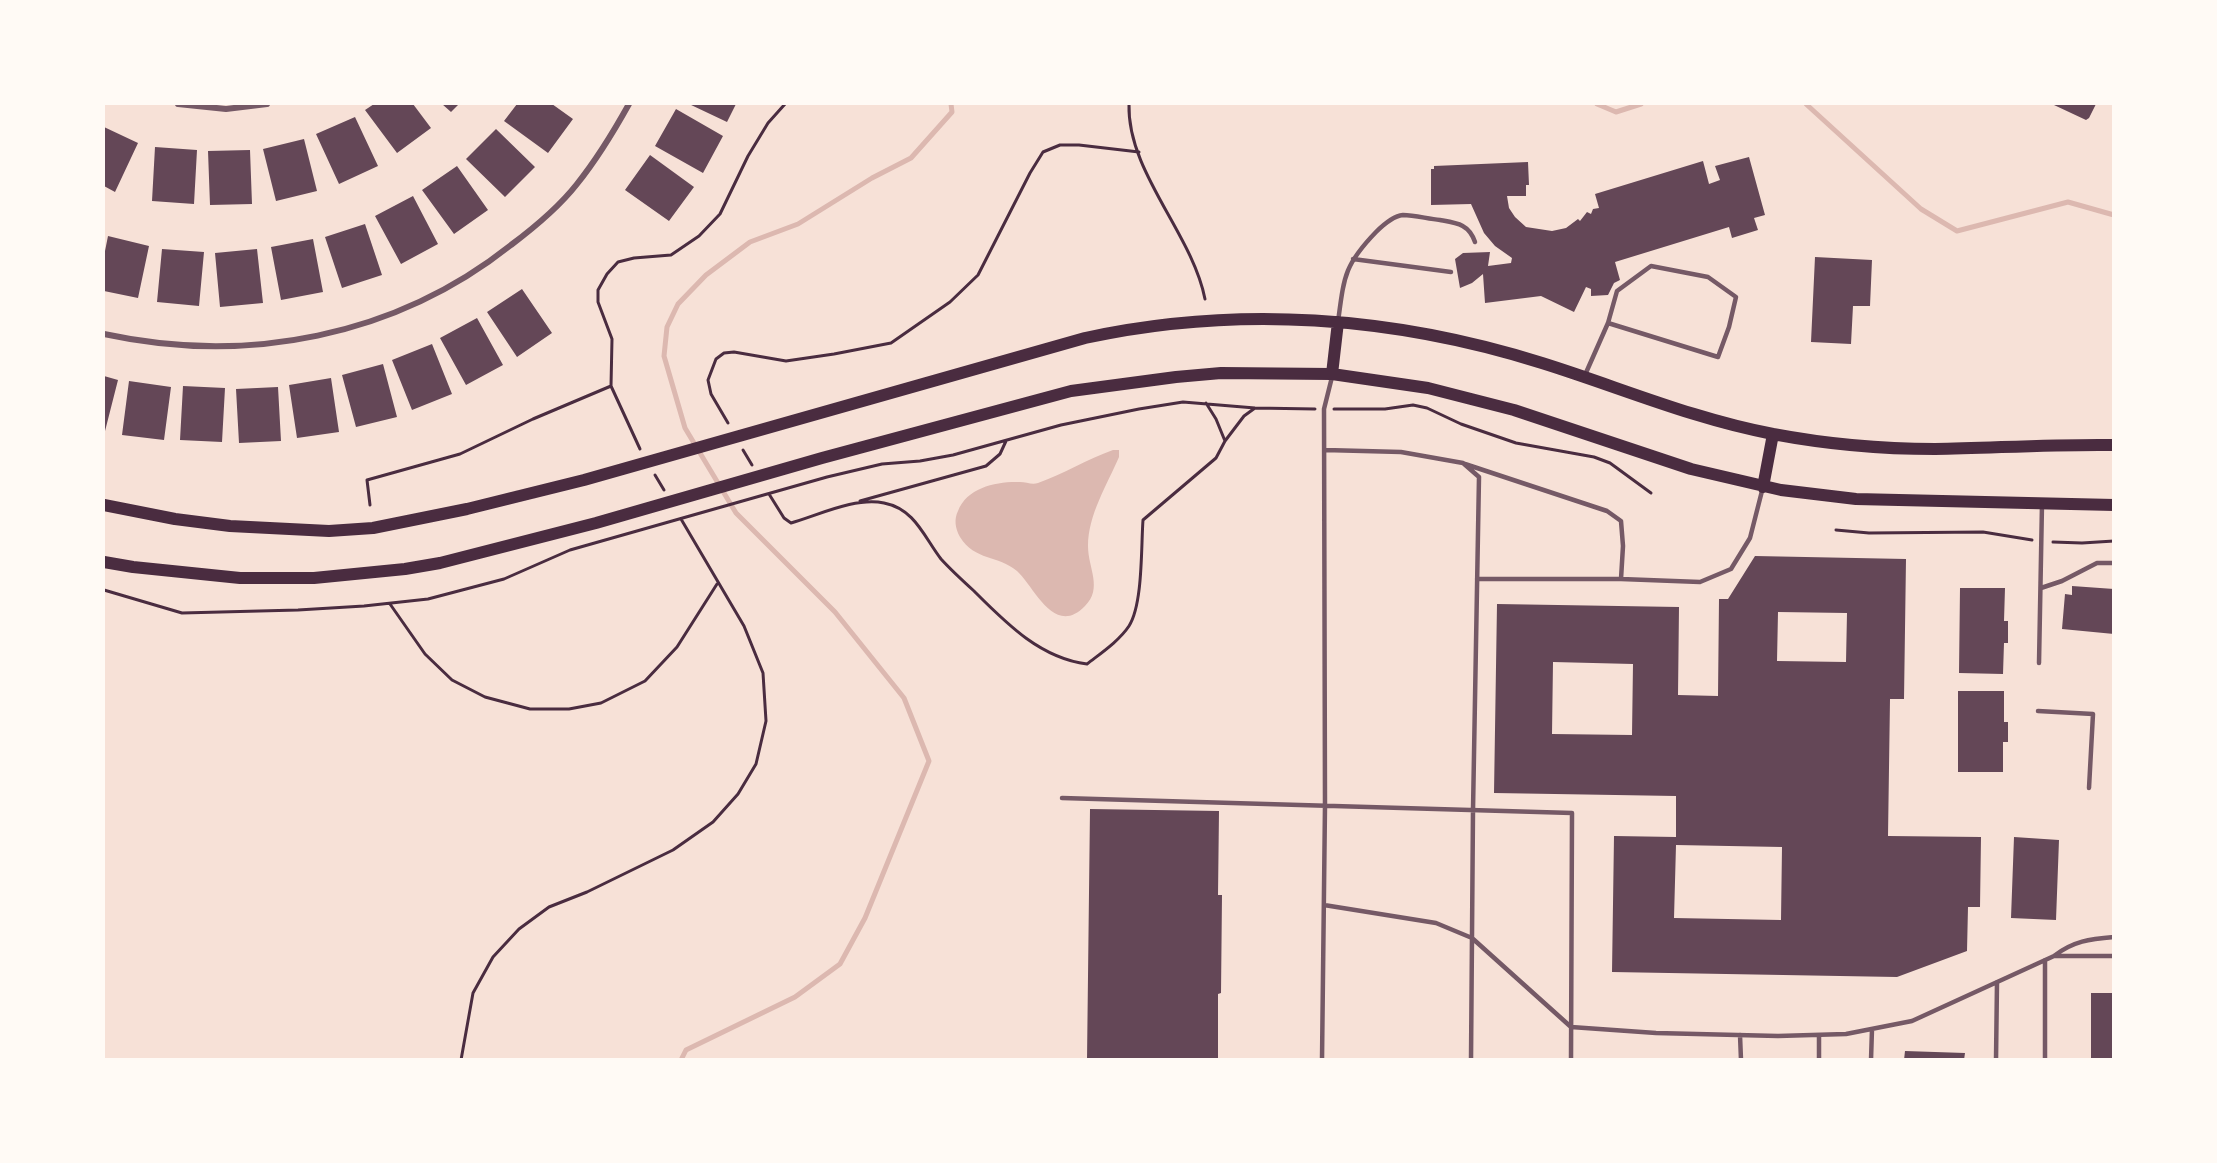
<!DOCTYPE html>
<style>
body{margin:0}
#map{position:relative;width:2217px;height:1163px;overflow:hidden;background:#f7e1d7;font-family:"Golos Text",sans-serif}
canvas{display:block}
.frame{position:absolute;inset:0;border:105px solid #fffaf5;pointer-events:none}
</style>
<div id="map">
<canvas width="2217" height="1163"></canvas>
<div class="frame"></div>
</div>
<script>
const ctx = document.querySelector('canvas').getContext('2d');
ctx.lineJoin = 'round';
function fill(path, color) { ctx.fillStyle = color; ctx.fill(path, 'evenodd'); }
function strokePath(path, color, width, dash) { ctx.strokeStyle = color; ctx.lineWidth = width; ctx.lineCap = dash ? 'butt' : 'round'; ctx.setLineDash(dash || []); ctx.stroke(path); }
const water = new Path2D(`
 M1113,450H1119V457C1107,485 1088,515 1088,546C1088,568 1103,588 1085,606C1054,638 1034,586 1017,571C998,555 975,561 960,537C955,528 954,519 958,511C967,487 998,481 1020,482C1026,482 1032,485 1038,483C1064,474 1087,459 1113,450Z`);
const stream = new Path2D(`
 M1597,104L1616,112L1641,104
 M1806,104L1921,209L1957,231L2068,202L2114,215
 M681,1060L686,1050L795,997L840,964L865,918L929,761L904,698L835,612L736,513L685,428L664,356L667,327L678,304L706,275L750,242L798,224L872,178L911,158L952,112L951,104`);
const building = new Path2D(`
 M374,104H413L431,128L397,153L365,110Z
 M442,104H459L451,112Z
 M517,104H552L573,119L548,153L504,121Z
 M689,104H736L727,122Z
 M2054,104H2096L2089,118L2086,120L2054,105Z
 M676,109L723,136L703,173L655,146Z
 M355,117L378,166L339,184L316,134Z
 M104,127L138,143L115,192L104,186Z
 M496,129L535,167L505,197L466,159Z
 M304,139L317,191L276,201L263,149Z
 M155,147L197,150L194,204L152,201Z
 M250,150L252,204L210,205L208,151Z
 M650,155L694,187L669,221L625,190Z
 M1749,157L1765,215L1754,218L1758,230L1732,238L1729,227L1615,262L1620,280L1614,283L1608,295L1591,296V289L1586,287L1574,312L1541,296L1485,303L1483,274L1472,283L1460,288L1455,259L1463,253L1490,252L1488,266L1511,263L1512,258L1495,246L1484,233L1471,204L1431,205V169H1434V166L1528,162L1529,185H1526V196H1507L1509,208L1515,217L1526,227L1552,231L1566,228L1578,219L1580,221L1587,212L1591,214L1593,209L1599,208L1595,194L1703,161L1709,184L1720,180L1715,166Z
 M457,166L488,210L454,234L422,190Z
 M413,196L438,244L401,264L375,216Z
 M365,224L382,275L342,288L325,237Z
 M108,236L149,246L138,298L104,291V256Z
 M313,239L323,292L281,300L271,247Z
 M162,249L204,252L199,306L157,302Z
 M257,249L263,303L220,307L215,253Z
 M1815,257L1872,260L1870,306H1853L1851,344L1811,342Z
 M522,289L552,333L517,357L487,312Z
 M477,318L503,365L466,385L440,338Z
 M432,344L452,394L412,410L392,360Z
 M383,364L397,417L356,427L342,375Z
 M104,376L118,380L104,435Z
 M331,378L339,432L297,438L289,385Z
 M129,381L171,387L164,440L122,435Z
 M183,386L225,388L222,442L180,440Z
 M278,387L281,441L239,443L236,389Z
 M1755,556L1906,559L1904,699H1890L1888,836L1981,837L1980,907H1968L1967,951L1897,977L1612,972L1614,836L1676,837V796L1494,793L1497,604L1679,607L1678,695L1718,696L1719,599H1728ZM1778,612L1847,613L1846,662L1777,661ZM1553,662L1633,664L1632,735L1552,734ZM1676,845L1782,847L1781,920L1674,918Z
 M2072,586L2114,589V634L2062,629L2065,594L2072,595Z
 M1960,588H2005L2004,621H2008V643H2004L2003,674L1959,673Z
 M1958,691H2004V722H2008V742H2003V772H1958Z
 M1090,809L1219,811L1218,895H1222L1221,993L1218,994V1060H1087Z
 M2014,837L2059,840L2056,920L2011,918Z
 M2091,993H2114V1060H2091Z
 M1905,1051L1965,1053L1964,1060H1904Z`);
const path = new Path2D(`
 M1129,104C1127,172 1192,233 1205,299
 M1334,409H1385L1413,405L1427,408L1461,424L1516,443L1594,457L1610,463L1651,493
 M728,423L711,394L708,380L716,359L724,353L734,352L786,361L834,354L891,343L950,302L978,275L1030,173L1043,152L1060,145H1079L1139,152
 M1225,441L1244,416L1255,408
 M640,449L611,386L612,339L598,302V290L607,274L618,262L634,258L671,255L699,236L720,214L748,156L768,123L785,104
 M743,450L752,465
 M655,475L664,490
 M769,494L784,518L791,523C819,515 855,497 884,503C915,509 924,537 941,559C951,570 963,581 974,591C1006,623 1040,658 1087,664C1101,653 1119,641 1129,626C1143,604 1141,547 1143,520L1216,458L1225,441L1216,419L1206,403
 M860,501L986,466L1000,454L1006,441
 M370,505L367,480L460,454L533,419L611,386
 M1836,530L1869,533L1983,532L2032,540
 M2053,542L2082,543L2114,541
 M104,590L182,613L298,610L364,606L428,599L504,579L570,550L827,477L882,464L920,461L953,455L1061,425L1139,409L1183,402L1255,408L1315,409
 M390,604L425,654L452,680L485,697L530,709H569L601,703L645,681L677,647L717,584
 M461,1060L473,993L493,957L519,929L549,907L587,892L673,850L713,822L738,794L756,764L766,721L763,673L744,626L681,519`);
const service = new Path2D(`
 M1353,259L1451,272
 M1338,322C1344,277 1344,265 1376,232C1383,225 1394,216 1403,215C1415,215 1428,219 1440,220C1457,223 1469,224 1475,242
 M1585,375L1608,323L1617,291L1651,266L1708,277L1736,297L1729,327L1718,357L1608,323
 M1325,450L1401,452L1463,463L1479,477L1473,810L1471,1060
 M1465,464L1607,511L1621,521L1623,546L1621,579H1477
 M1621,579L1700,582L1731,569L1750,538L1763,487
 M2041,588L2062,581L2097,563H2114
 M2039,663L2042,504
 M2038,711L2093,714L2089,788
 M1062,798L1572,813L1571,1060
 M1324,905L1436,923L1472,938L1571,1027L1656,1033L1778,1036L1846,1034L1912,1021L2054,956C2073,941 2090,939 2114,937
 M2054,956H2114
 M1740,1035L1741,1060
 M1322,1060L1325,805L1324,409L1332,377
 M1819,1060V1035
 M1871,1060L1872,1029
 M1996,1060L1997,982
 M2045,1060V960`);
const minor = new Path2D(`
 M178,104L226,109L267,104
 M104,334C247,365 395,337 511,245C535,227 559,207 577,184C597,159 614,131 629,104`);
const secondary = new Path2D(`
 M1332,374L1338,322
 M1763,487L1773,434
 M104,505L175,519L230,526L329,531L373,528L467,509L584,480L1085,338C1237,305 1393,316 1542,363C1619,387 1693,419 1773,434C1826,444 1881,449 1935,449C1994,448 2054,444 2114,445
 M104,562L133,567L240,578H314L405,569L440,563L596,523L822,458L1071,391L1176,377L1221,373L1332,374L1428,388L1514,410L1691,469L1781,490L1856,499L2114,505`);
fill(water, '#dcb8b0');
strokePath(stream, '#dcb8b0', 5);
fill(building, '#644757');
strokePath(path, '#4a2c40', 3);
strokePath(service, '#755966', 4.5);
strokePath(minor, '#755966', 6);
strokePath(secondary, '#4a2c40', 12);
</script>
